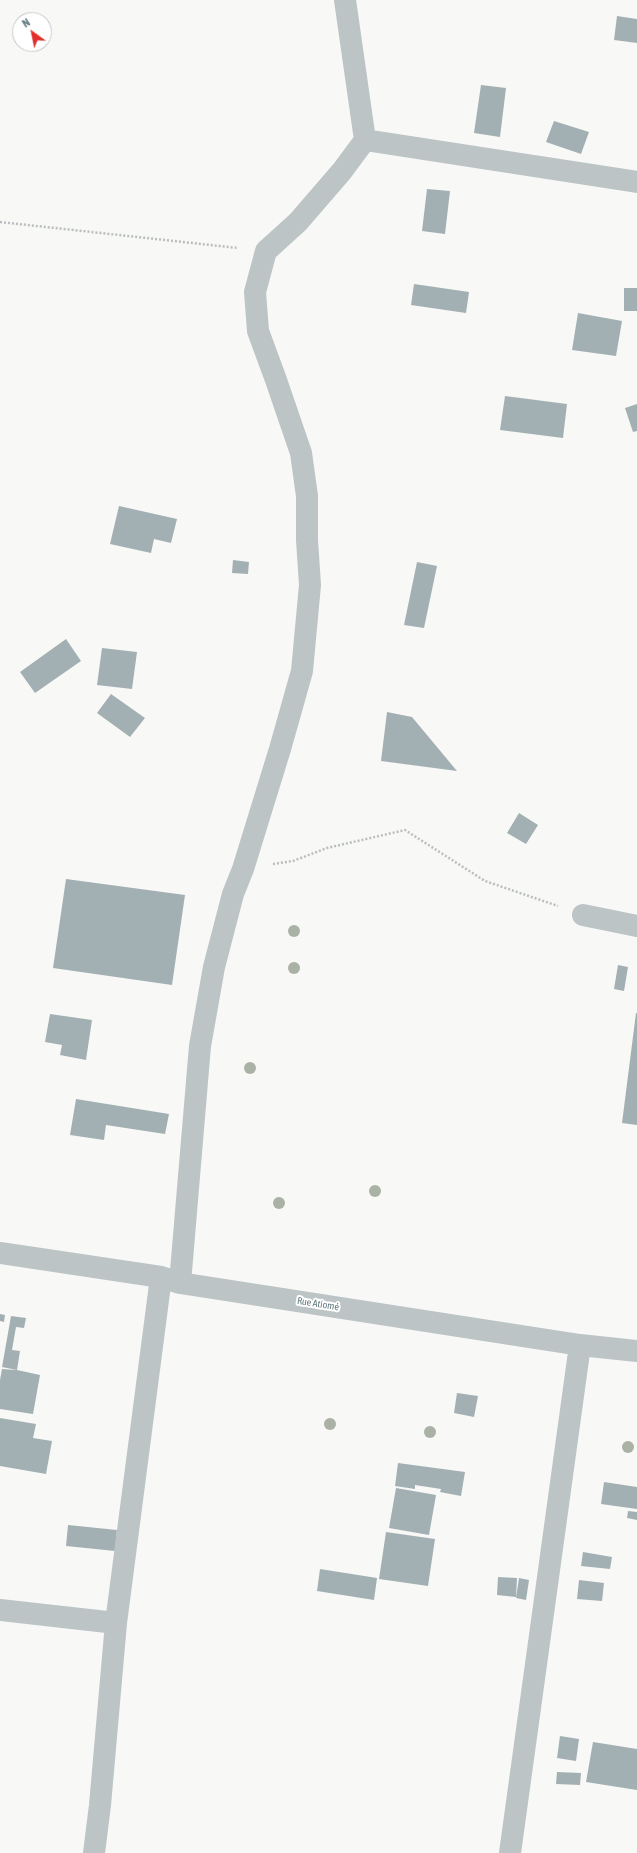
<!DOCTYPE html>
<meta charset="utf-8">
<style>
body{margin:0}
#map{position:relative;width:637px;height:1853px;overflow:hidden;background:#f8f8f6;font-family:"Asap Condensed",sans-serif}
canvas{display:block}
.north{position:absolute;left:12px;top:12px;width:40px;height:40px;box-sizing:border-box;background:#fff;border:1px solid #c1cacc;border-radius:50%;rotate:327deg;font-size:11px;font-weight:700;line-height:16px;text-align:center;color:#637a80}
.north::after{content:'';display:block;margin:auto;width:14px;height:18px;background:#e2302c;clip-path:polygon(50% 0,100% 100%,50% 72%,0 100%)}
</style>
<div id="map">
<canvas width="637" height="1853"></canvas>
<div class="north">N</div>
</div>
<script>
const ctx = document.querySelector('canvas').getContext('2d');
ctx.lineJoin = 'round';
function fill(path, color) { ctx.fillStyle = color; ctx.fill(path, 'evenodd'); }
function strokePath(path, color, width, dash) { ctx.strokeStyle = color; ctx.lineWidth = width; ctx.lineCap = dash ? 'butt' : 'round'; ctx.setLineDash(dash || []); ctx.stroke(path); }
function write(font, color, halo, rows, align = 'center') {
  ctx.font = font + ' "Asap Condensed",sans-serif'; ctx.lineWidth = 4; ctx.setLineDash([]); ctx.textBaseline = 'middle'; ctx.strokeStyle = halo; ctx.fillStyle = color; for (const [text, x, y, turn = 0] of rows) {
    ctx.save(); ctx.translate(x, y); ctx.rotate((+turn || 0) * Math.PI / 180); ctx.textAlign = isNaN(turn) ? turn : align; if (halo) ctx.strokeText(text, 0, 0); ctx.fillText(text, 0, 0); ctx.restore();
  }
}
const building = new Path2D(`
 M617,16L637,19V43L614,40Z
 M481,85L506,88L500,137L474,133Z
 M554,121L589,132L581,154L546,142Z
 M427,189L450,191L445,234L422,231Z
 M414,284L469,292L466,313L411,305Z
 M624,288H637V311H624Z
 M578,313L622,321L616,356L572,350Z
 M505,396L567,404L563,438L500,430Z
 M637,404V431L633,432L625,408Z
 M119,506L177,519L171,543L154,539L151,553L110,544Z
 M233,560L249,562L248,574L232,573Z
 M417,562L437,566L424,628L404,625Z
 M66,639L81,661L35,693L20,672Z
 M102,648L137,652L132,689L97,685Z
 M111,694L145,718L130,737L97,713Z
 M387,712L412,717L457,771L381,761Z
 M519,813L538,825L526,844L507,833Z
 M66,879L185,895L172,985L53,968Z
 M618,965L628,967L624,991L614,989Z
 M636,1013H637V1125L622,1123Z
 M50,1014L92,1020L86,1060L60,1055L62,1045L45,1042Z
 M76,1099L169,1114L165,1134L106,1125L104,1140L70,1135Z
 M0,1314L5,1315L4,1322L0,1321Z
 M11,1316L26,1318L24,1328L16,1327L12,1350L20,1351L17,1370L2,1367Z
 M2,1369L17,1370L40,1375L33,1414L0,1409V1380Z
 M457,1393L478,1396L474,1417L454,1413Z
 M0,1418L36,1424L33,1438L52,1441L46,1474L0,1466Z
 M398,1463L465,1472L461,1496L440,1492L441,1489L415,1485V1489L395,1486Z
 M604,1482L637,1487V1509L601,1504Z
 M396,1488L436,1495L429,1535L389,1528Z
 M628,1511L637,1512V1520L627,1518Z
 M68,1525L117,1530L115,1551L66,1546Z
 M386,1532L435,1539L428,1586L379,1579Z
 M583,1552L612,1557L610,1569L581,1566Z
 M320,1569L377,1578L374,1600L317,1591Z
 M498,1577L517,1578L516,1597L497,1595Z
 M519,1578L529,1580L526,1600L516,1598Z
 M579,1580L604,1583L602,1601L577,1599Z
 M560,1736L579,1739L576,1761L557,1758Z
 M593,1742L637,1749V1790L586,1782Z
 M557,1772L581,1773L580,1785L556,1784Z`);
const path = new Path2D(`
 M0,222L238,248
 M273,864L293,861L327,848L405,830L485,881L558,906`);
const minor = new Path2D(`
 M365,140L637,182
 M583,915L637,926
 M0,1253L161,1277L180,1283L580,1345L637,1351
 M180,1283L200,1046L214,967L233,894L243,869L280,749L302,671L310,585L307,540V496L301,453L276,380L258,331L255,292L266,251L298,222L342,171L365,140L345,0
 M0,1610L116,1623
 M94,1853L100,1805L116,1623L161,1277
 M510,1853L580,1345`);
const trees = [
 [294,931],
 [294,968],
 [250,1068],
 [375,1191],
 [279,1203],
 [330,1424],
 [430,1432],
 [628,1447]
];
const streetNames = [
 ["Rue Atiomé",318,1304,9]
];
fill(building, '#a3b0b3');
strokePath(path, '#b9bec0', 2.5, [2, 2]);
strokePath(minor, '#bcc4c6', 22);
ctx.fillStyle = '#aab2a5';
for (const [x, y] of trees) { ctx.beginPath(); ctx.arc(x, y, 6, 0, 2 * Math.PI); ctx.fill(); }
write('10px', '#637a80', '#fff', streetNames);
</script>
